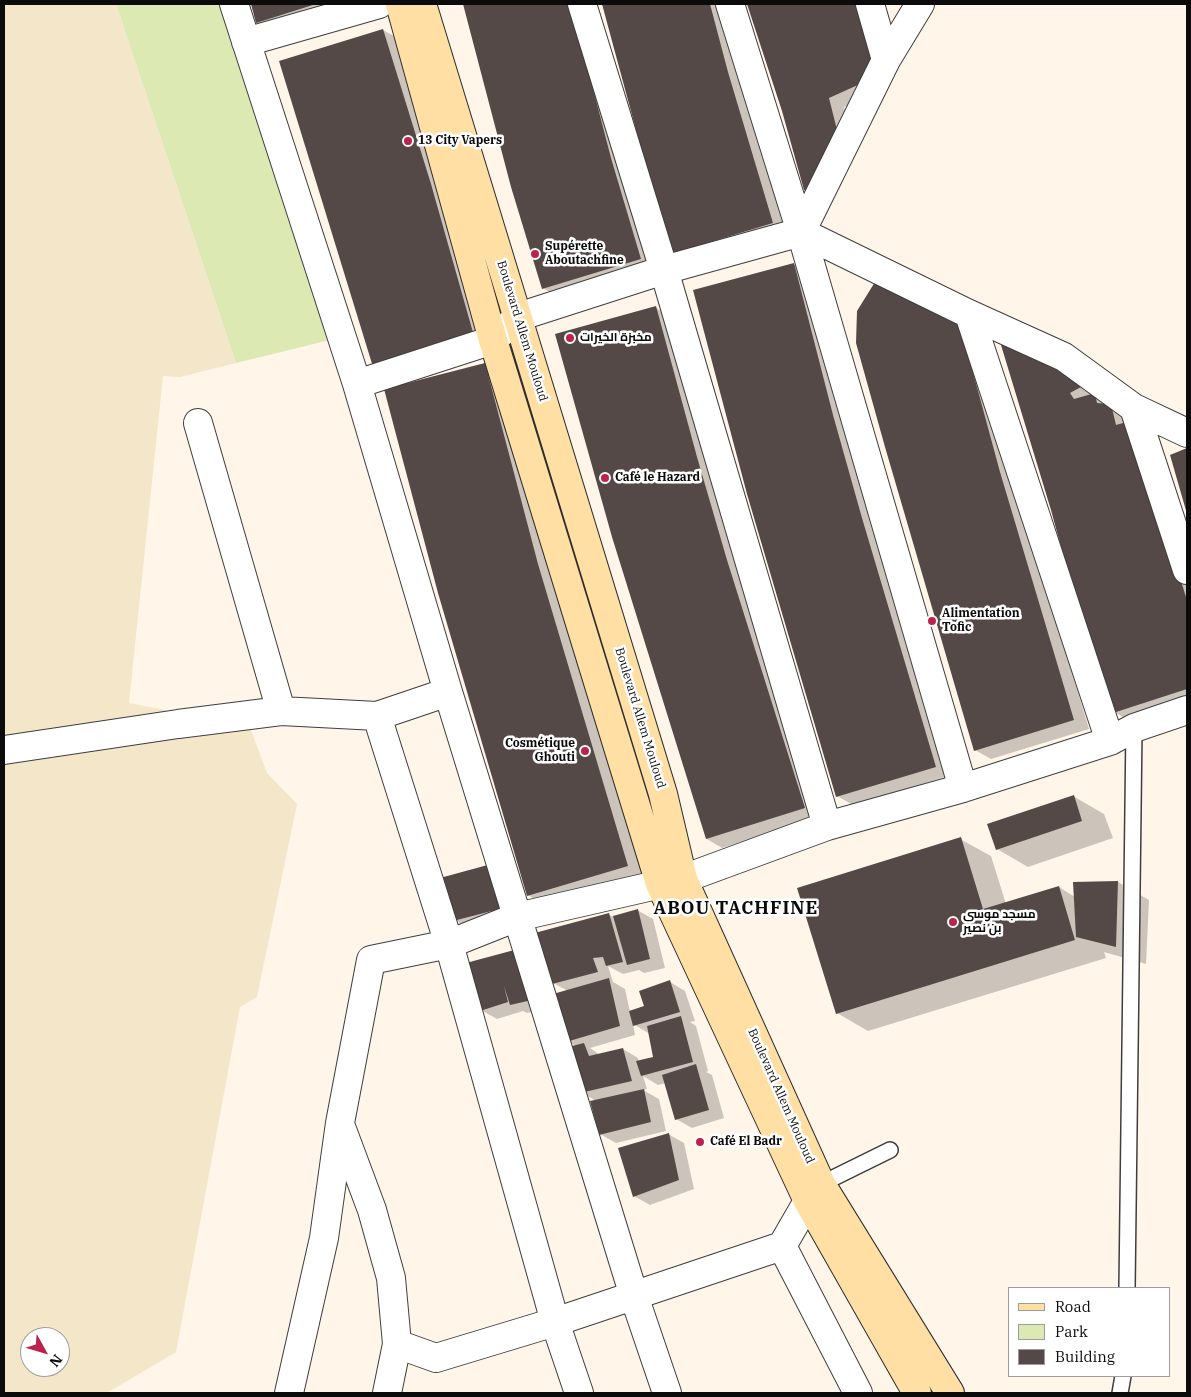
<!DOCTYPE html>
<meta charset="utf-8">
<style>
body{margin:0}
#map{position:relative;width:1191px;height:1397px;overflow:hidden;background:#fff5e9;font-family:"IBM Plex Serif",serif}
canvas{display:block}
.frame{position:absolute;inset:0;border:5px solid #0b0b0b;pointer-events:none}
.legend{position:absolute;left:1008px;top:1287px;width:162px;height:90px;box-sizing:border-box;background:#fff;border:1px solid #9d9d9d;margin:0;padding:6px 9px;list-style:none;font-size:15px;color:#0b0b0b}
.legend li{display:flex;align-items:center;gap:10px;height:25px}
.legend b{width:25px;border:1px solid #9d9d9d}
.north{position:absolute;left:20px;top:1327px;width:50px;height:50px;box-sizing:border-box;background:#fff;border:1px solid #9d9d9d;border-radius:50%;rotate:129deg;font-size:14px;font-weight:700;line-height:20px;text-align:center;color:#0b0b0b}
.north::after{content:'';display:block;margin:auto;width:18px;height:22px;background:#bc224e;clip-path:polygon(50% 0,100% 100%,50% 72%,0 100%)}
</style>
<div id="map">
<canvas width="1191" height="1397"></canvas>
<div class="frame"></div>
<ul class="legend">
<li><b style="height:6px;background:#ffdfa4"></b>Road</li>
<li><b style="height:14px;background:#dce9b3"></b>Park</li>
<li><b style="height:14px;background:#544947"></b>Building</li>
</ul>
<div class="north">N</div>
</div>
<script>
const ctx = document.querySelector('canvas').getContext('2d');
ctx.lineJoin = 'round';
function fill(path, color) { ctx.fillStyle = color; ctx.fill(path, 'evenodd'); }
function strokePath(path, color, width, dash) { ctx.strokeStyle = color; ctx.lineWidth = width; ctx.lineCap = dash ? 'butt' : 'round'; ctx.setLineDash(dash || []); ctx.stroke(path); }
function write(font, color, halo, rows, align = 'center') {
  ctx.font = font + ' "IBM Plex Serif",Cairo,serif'; ctx.lineWidth = 5; ctx.setLineDash([]); ctx.textBaseline = 'middle'; ctx.strokeStyle = halo; ctx.fillStyle = color; for (const [text, x, y, turn = 0] of rows) {
    ctx.save(); ctx.translate(x, y); ctx.rotate((+turn || 0) * Math.PI / 180); ctx.textAlign = isNaN(turn) ? turn : align; if (halo) ctx.strokeText(text, 0, 0); ctx.fillText(text, 0, 0); ctx.restore();
  }
}
const farmland = new Path2D(`
 M4,4H116L236,363L180,377L163,376L129,703L250,727L267,773L297,804L257,997L240,1007L176,1352L107,1393H4ZM30,1337H60V1367H30Z`);
const green = new Path2D(`
 M116,4H233L334,339L236,363Z`);
const shadow = new Path2D(`
 M252,4H360L273,32L257,23Z
 M464,4H583L656,268L558,297L543,288L484,83Z
 M604,4H722L788,231L690,262L675,253L660,206Z
 M749,4H868L876,93L844,107L854,143L783,111Z
 M383,30L399,39L489,345L390,375Z
 M794,265L809,274L951,775L853,805L837,796Z
 M656,308L671,317L820,816L722,848L707,839Z
 M957,318L1015,482L1089,729L991,759L975,750Z
 M1010,342L1126,414L1187,561V703L1130,721L1114,712L1052,510Z
 M485,364L501,373L554,574L643,875L544,905L528,895Z
 M1187,449V511L1172,456Z
 M1073,796L1104,814L1113,838L1028,867L997,849Z
 M960,839L991,856L1006,904L1059,887L1075,897L1074,883L1118,882L1149,900L1146,964L1104,952L1106,958L868,1031L837,1013Z
 M442,879L522,915L470,929L455,920Z
 M637,910L653,919L665,968L644,973L639,970L623,974L608,966L613,982L625,989L630,1012L645,1007L670,982L685,991L695,1021L690,1022L696,1026L708,1071L706,1072L712,1075L724,1118L692,1128L676,1119L666,1083L658,1085L643,1076L647,1089L643,1090L659,1099L666,1131L616,1143L600,1134L596,1101L581,1092L576,1046L567,1041L568,991L553,983L544,950L536,945L609,915L614,917ZM633,1024L650,1034L655,1058L639,1062L638,1058L623,1049L600,1055L590,1048L635,1035Z
 M467,964L547,1009L527,1013L523,1011L497,1019L481,1010Z
 M668,1134L684,1143L694,1189L650,1205L634,1196Z`);
const building = new Path2D(`
 M251,4H316L256,23Z
 M463,4H571L611,158L641,259L542,289L511,187Z
 M602,4H710L728,72L773,223L674,253L642,152Z
 M747,4H856L874,58L860,84L829,98L838,134L809,191L804,190L782,111Z
 M383,29L431,184L474,336L373,367L279,61Z
 M794,263L833,415L862,518L936,767L836,797L747,494L693,290Z
 M875,282L958,317L1000,472L1074,720L974,751L885,447L856,343L857,311Z
 M656,306L697,457L727,560L805,808L706,839L612,537L555,334Z
 M1010,340L1084,381L1081,387L1070,393L1074,399L1095,393L1097,403L1111,404L1116,425L1130,421L1187,600V689L1113,713L1066,565L1051,510L1001,345Z
 M485,363L538,564L628,866L527,896L438,593L384,389Z
 M1187,448V514L1170,455Z
 M1074,795L1082,821L996,850L987,824Z
 M961,837L983,909L1059,886L1075,940L836,1014L797,888Z
 M495,863L507,907L453,921L440,878Z
 M1118,881L1116,947L1076,937L1073,882Z
 M638,909L650,959L627,965L613,916Z
 M609,913L623,962L606,966L603,957L593,958L598,972L552,984L541,944L535,946L531,934Z
 M518,949L532,1000L510,1005L504,986L508,1002L480,1011L466,963Z
 M609,978L620,1026L566,1042L553,994Z
 M670,980L680,1012L633,1026L629,1011L644,1006L639,991Z
 M681,1016L693,1062L641,1076L636,1061L653,1057L647,1026Z
 M584,1043L589,1056L623,1048L632,1081L580,1093L568,1047Z
 M696,1064L709,1110L675,1120L662,1075Z
 M644,1089L651,1122L599,1135L590,1101Z
 M669,1133L679,1180L633,1197L618,1148Z`);
const service = new Path2D(`
 M821,1184L890,1150
 M1127,1288L1134,728
 M1120,1393L1123,1376`);
const minor = new Path2D(`
 M234,4L357,384L448,692L634,1296L667,1393
 M582,4L664,270L827,826
 M730,4L801,232L963,788
 M870,4L886,60
 M246,42L379,4
 M801,232L886,60L920,4
 M969,314L1110,741
 M357,384L493,340L518,317L664,270L801,232L969,314L1064,357L1134,408L1187,433
 M1134,408L1187,570
 M198,423L281,711
 M377,716L449,944L555,1322L579,1393
 M4,750L178,724L281,711L377,716L448,692
 M341,1127L372,1210L391,1278L397,1344L387,1393
 M782,1246L858,1393
 M397,1344L436,1358L555,1322L782,1246L808,1201L821,1184
 M289,1393L324,1238L340,1123L371,960L449,944L517,917L683,879L827,826L963,788L1110,741L1134,728L1187,710`);
const secondary = new Path2D(`
 M400,4L493,340L660,884L808,1201L917,1393
 M422,4L663,794L683,879L821,1184L950,1393`);
const markers = [
 [408,141,5,"#bc224e"],
 [535,254,5,"#bc224e"],
 [570,338,5,"#bc224e"],
 [605,478,5,"#bc224e"],
 [932,621,5,"#bc224e"],
 [585,751,5,"#bc224e"],
 [953,922,5,"#bc224e"],
 [700,1142,5,"#bc224e"]
];
const poiNames = [
 ["13 City Vapers",418,141],
 ["Supérette",545,247],
 ["Aboutachfine",545,261],
 ["مخبزة الخيرات",580,338],
 ["Café le Hazard",615,478],
 ["Alimentation",942,614],
 ["Tofic",942,628],
 ["Cosmétique",575,744,"right"],
 ["Ghouti",575,758,"right"],
 ["مسجد موسى",963,915],
 ["بن نصير",963,929],
 ["Café El Badr",710,1142]
];
const streetNames = [
 ["Boulevard Allem Mouloud",522,331,73],
 ["Boulevard Allem Mouloud",640,718,73],
 ["Boulevard Allem Mouloud",781,1096,66]
];
const districtNames = [
 ["ABOU TACHFINE",736,909]
];
fill(farmland, '#f4e7c9');
fill(green, '#dce9b3');
fill(shadow, '#0003');
fill(building, '#544947');
strokePath(service, '#3e3e3e', 18);
strokePath(minor, '#3e3e3e', 30);
strokePath(secondary, '#2d2d2d', 30);
strokePath(service, '#fff', 15);
strokePath(minor, '#fff', 28);
strokePath(secondary, '#ffdfa4', 28);
for (const [x, y, r, color] of markers) { const dot = new Path2D(); dot.arc(x, y, r, 0, 2 * Math.PI); ctx.fillStyle = color; ctx.fill(dot); strokePath(dot, '#fff', 2); }
write('bold 12px', '#0b0b0b', '#fff', poiNames, 'left');
write('12px', '#0b0b0b', '#fff', streetNames);
ctx.letterSpacing = '1px';
write('bold 18px', '#0b0b0b', '#fff', districtNames);
ctx.letterSpacing = '0px';
</script>
